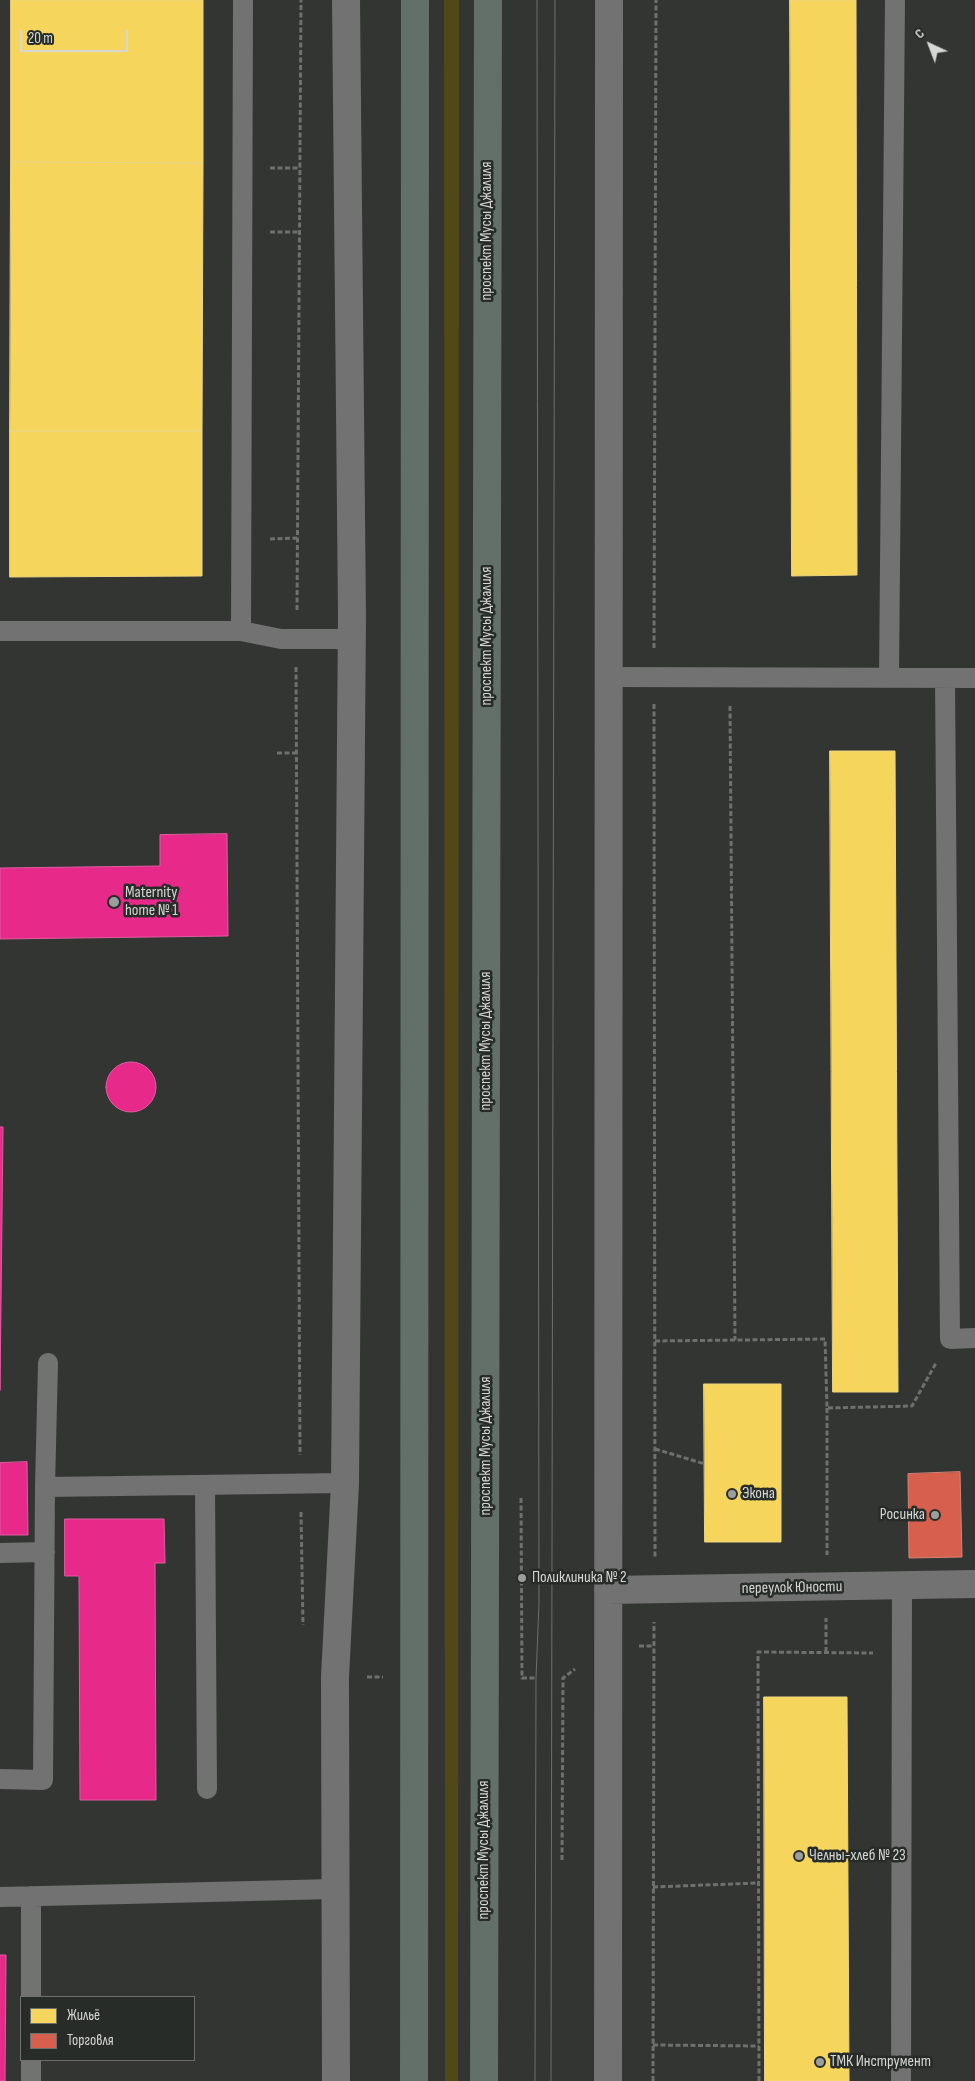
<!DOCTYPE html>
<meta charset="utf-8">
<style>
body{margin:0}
#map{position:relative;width:975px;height:2081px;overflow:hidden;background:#333533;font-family:"Sofia Sans Condensed",sans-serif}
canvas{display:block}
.legend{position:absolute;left:20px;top:1996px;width:175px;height:65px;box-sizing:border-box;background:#282c28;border:1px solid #6d706d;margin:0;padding:6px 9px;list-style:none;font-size:15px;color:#d4d7d4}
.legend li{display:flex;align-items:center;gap:10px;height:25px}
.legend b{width:25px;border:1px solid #6d706d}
.north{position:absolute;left:905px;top:20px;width:50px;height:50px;-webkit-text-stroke:4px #282c28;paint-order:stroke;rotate:317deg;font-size:14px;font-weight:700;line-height:20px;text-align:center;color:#d4d7d4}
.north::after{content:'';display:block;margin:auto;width:18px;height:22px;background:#d4d7d4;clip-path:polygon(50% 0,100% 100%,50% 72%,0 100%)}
.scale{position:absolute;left:20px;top:30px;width:108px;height:22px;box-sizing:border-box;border:2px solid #d4d7d4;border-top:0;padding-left:6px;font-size:15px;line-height:18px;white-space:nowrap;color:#d4d7d4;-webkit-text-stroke:4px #282c28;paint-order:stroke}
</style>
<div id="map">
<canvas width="975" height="2081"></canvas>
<ul class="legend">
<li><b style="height:14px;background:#f6d55c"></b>Жильё</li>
<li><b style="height:14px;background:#d6604d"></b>Торговля</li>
</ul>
<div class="north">С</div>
<div class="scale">20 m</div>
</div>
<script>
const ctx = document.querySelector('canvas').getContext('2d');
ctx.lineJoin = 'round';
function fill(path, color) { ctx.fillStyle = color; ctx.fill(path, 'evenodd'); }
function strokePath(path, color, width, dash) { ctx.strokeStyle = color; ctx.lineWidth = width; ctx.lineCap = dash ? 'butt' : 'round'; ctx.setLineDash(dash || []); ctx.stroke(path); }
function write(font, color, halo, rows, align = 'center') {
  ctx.font = font + ' "Sofia Sans Condensed",sans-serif'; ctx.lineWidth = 5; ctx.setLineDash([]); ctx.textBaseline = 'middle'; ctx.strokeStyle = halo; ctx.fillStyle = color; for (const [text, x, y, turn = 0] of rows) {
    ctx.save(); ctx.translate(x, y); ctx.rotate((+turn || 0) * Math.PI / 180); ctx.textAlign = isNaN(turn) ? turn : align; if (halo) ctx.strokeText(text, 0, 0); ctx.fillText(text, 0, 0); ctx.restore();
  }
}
const green = new Path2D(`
 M444,0H459L458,2081H445Z`);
const homes = new Path2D(`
 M11,0H203V163L11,162Z
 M790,0H856L857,575L792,576Z
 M11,162L203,163L202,431H10Z
 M10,431H202V576L10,577Z
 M830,751H895L898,1392H833Z
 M704,1384H781V1542H705Z
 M764,1697H847L849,2081H765Z`);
const shops = new Path2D(`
 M960,1472L962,1557L909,1558L908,1474Z`);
const health = new Path2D(`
 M227,834L228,936L0,939V868L160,866V835Z
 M106 1087a25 25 0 1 1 50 0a25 25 0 1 1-50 0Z
 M0,1127H3L0,1390Z
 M27,1462L28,1535H0V1463Z
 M65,1519H164L165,1563H155L156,1800H80L79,1576H65Z
 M0,1955H6L5,2081H0Z`);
const path = new Path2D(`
 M270,168H300
 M270,232H299
 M270,539L297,538
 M297,610L301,0
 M654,648L656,0
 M296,667L300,1455
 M654,704L655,1558
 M730,706L735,1340
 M277,753H296
 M655,1341L825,1339L827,1408L912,1406L936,1363
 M827,1408V1555
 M655,1449L705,1464
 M521,1498L522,1678H536
 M301,1512L303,1625
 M639,1646H654
 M826,1652V1618
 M367,1677H383
 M562,1860L563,1678L575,1669
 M653,1887L758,1883
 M653,2045L759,2046
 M653,2081L654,1622
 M759,2081L758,1652L873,1653`);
const lane = new Path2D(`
 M0,631H241L281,639H352
 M241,631L243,0
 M609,677L975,678
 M889,678L895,0
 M945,678L950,1339L975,1338
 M205,1485L207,1789
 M45,1487L345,1483
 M0,1553L45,1552
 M0,1779L43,1780L45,1487L48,1363
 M31,1896V1997
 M0,1897L335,1889
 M31,2060V2081
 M901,2081L902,1586`);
const street = new Path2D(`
 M608,1590L975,1584
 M336,2081L335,1677L345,1483L352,615L346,0
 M608,2081L609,0`);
const primary = new Path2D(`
 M414,2081L415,0
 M484,2081L488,0`);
const tram = new Path2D(`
 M535,2081L536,1678L539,1603L537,0
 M551,2081L555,0`);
const markers = [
 [114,902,6,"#9c9e9c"],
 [732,1494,5,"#9c9e9c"],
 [935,1515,5,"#9c9e9c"],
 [522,1578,5,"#9c9e9c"],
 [799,1856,5,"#9c9e9c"],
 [820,2062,5,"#9c9e9c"]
];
const streetNames = [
 ["проспект Мусы Джалиля",487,231,-90],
 ["проспект Мусы Джалиля",487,636,-90],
 ["проспект Мусы Джалиля",486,1041,-90],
 ["проспект Мусы Джалиля",486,1446,-90],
 ["переулок Юности",792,1588,-1],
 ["проспект Мусы Джалиля",484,1850,-90]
];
const poiNames = [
 ["Maternity",125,893],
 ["home № 1",125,911],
 ["Экона",742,1494],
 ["Росинка",925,1515,"right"],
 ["Поликлиника № 2",532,1578],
 ["Челны-хлеб № 23",809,1856],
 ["ТМК Инструмент",830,2062]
];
fill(green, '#504816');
fill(homes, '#f6d55c');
strokePath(homes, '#ecd680', 1);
fill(shops, '#d6604d');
strokePath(shops, '#d58476', 1);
fill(health, '#e7298a');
strokePath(health, '#e15da0', 1);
strokePath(path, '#6e706e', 3, [5, 2.5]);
strokePath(lane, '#717271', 20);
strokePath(street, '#717271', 28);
strokePath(primary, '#63706a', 28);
strokePath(tram, '#6e6f6e', 1);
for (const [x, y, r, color] of markers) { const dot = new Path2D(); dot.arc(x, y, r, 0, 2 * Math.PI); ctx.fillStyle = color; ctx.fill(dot); strokePath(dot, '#282c28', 2); }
write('16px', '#d4d7d4', '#282c28', streetNames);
write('16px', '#d4d7d4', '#282c28', poiNames, 'left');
</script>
